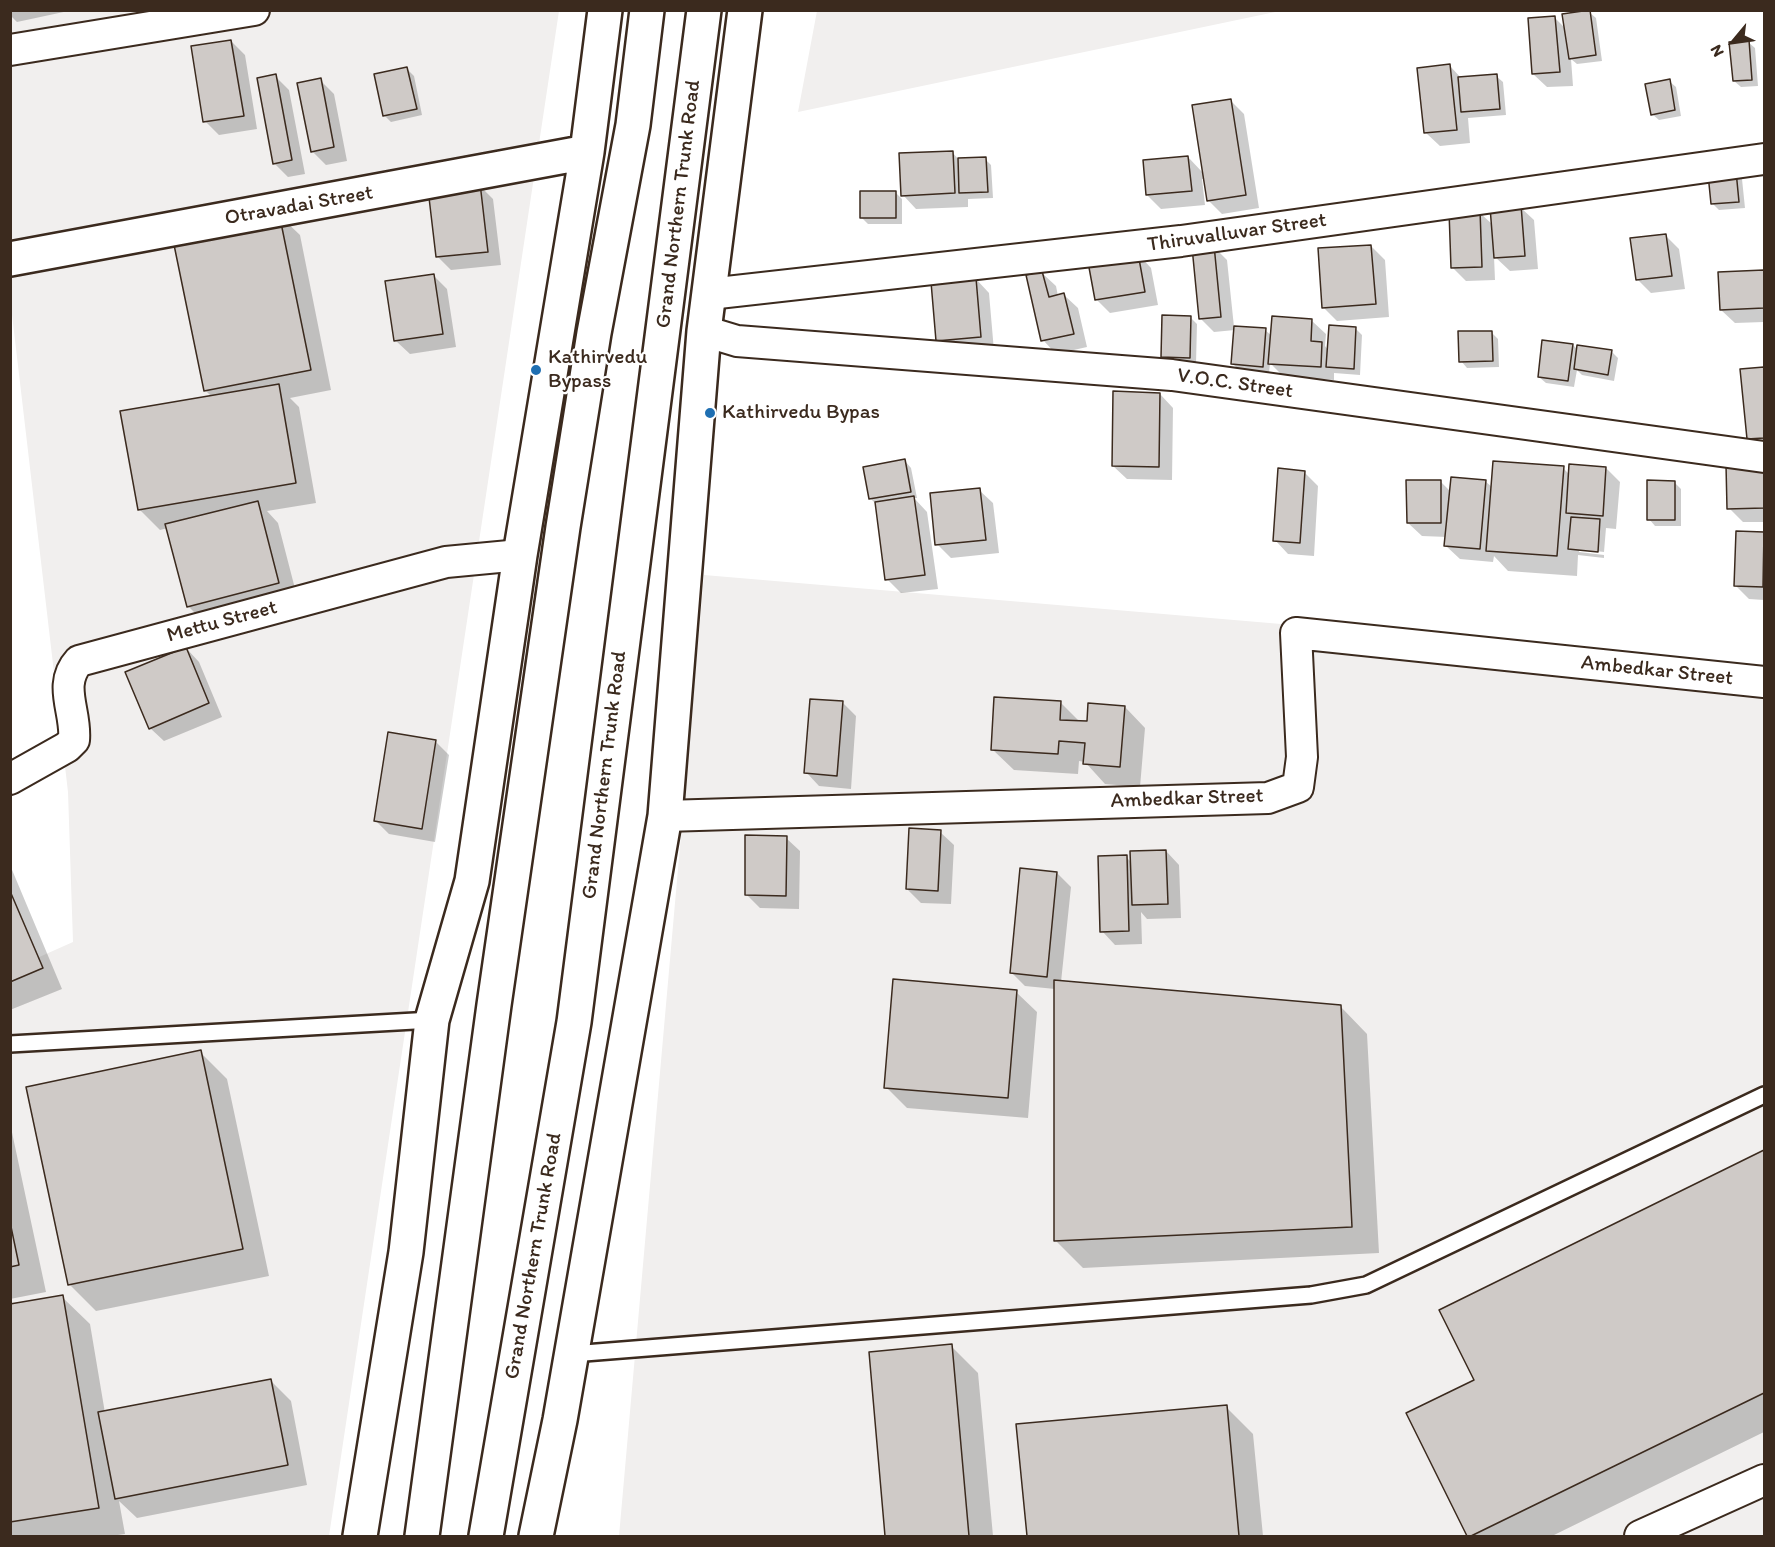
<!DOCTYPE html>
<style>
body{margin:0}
#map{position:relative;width:1775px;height:1547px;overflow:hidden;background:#fff;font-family:Itim,sans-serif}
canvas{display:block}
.frame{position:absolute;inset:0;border:12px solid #3b2a1e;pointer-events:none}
.north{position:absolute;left:1703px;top:12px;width:60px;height:60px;-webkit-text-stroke:4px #fff;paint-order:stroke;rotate:241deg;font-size:16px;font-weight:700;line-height:24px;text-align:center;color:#3b2a1e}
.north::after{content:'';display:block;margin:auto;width:21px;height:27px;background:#3b2a1e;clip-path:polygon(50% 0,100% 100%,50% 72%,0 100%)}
</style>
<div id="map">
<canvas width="1775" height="1547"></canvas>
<div class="frame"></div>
<div class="north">N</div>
</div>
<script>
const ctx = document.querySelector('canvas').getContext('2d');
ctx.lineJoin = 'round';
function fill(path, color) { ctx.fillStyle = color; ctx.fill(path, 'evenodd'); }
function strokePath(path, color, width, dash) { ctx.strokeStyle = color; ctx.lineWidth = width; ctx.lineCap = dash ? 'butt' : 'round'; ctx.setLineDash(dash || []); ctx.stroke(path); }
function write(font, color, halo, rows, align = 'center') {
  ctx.font = font + ' Itim,sans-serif'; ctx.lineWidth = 4.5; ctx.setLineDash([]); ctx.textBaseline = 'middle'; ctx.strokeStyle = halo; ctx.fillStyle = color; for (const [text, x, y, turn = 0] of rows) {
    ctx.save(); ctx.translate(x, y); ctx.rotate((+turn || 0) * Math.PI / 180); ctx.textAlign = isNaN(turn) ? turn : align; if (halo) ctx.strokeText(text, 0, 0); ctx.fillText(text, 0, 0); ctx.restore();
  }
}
const built = new Path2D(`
 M11,11H559L329,1536H11L10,970L73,942L68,792L11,306Z
 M817,11V10L1280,11L798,112Z
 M704,575L1764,665V1536H619Z`);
const shadow = new Path2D(`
 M10,10H73L17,22L10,15Z
 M1589,12L1596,18L1602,61L1577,64L1571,59L1573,86L1547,87L1533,74L1555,18L1565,28Z
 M231,41L245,55L257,129L219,135L205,121Z
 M1748,42L1755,48L1758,86L1741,87L1734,81Z
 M1450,66L1462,79L1496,76L1503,82L1506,115L1468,118L1470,143L1440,146L1426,133Z
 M407,69L414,76L422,115L391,122L384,115Z
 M275,76L289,90L305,174L288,177L274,163Z
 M320,80L334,94L347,161L326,165L312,151Z
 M1669,81L1676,87L1681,116L1659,120L1652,114Z
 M1230,100L1244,114L1259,208L1222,214L1208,200L1205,179H1202L1205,205L1161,209L1147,195L1188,157L1204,174Z
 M952,152L959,160L985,159L991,165L993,198L968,199V207L916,209L903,195Z
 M1736,173L1742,179L1745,208L1719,210L1713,204Z
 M479,185L493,199L501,265L451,270L437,256Z
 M895,192L902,199V224H868L862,218Z
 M1520,207L1534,220L1538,269L1510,271L1494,256L1495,280L1466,281L1452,267L1479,212L1493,225Z
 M279,215L300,235L331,390L290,398L299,407L316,503L267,511L278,523L299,604L209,627L188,606L168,528L160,530L139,509L212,397L205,390Z
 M1665,235L1679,249L1685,289L1651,293L1637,279Z
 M1371,246L1385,260L1389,317L1337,321L1323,307Z
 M1214,247L1227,260L1234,327L1265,330L1272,336L1312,321L1326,334L1325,346L1329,351L1355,328L1362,335L1360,375L1334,373V380L1284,377L1270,363L1269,373L1239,370L1233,364L1235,330L1214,332L1201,319Z
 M1138,254L1151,268L1158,305L1110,313L1097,300Z
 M1764,272V322L1735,323L1721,310L1720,273Z
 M1042,273L1056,286L1058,296L1064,295L1078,308L1087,347L1056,354L1043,340Z
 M434,276L447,289L456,347L410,354L396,341Z
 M976,279L989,293L994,351L951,354L938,340Z
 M1191,318L1197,324L1196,364L1169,363L1162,356Z
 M1491,332L1498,339L1499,367L1467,368L1461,361Z
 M1573,345L1578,350L1611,351L1618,358L1614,381L1582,375L1577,370L1574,387L1546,383L1539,377Z
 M1764,368V452H1762L1749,438L1742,370Z
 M1160,394L1173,408L1172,480L1127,479L1113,466Z
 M905,461L911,468L917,498H914L927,512L938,589L901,593L887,579L877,505L870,498Z
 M1764,466V522H1743L1729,508Z
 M1563,468L1570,475L1606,468L1620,482L1616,529L1606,528L1604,552L1579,549V552L1604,555V558L1578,555L1577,576L1508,571L1494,556L1493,562L1460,559L1446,546L1447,537L1422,536L1408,523L1440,481L1451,492L1485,481L1493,488Z
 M1304,472L1318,486L1314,556L1288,554L1275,540Z
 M1674,482L1681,489V526H1655L1649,519Z
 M979,490L993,503L999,553L951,558L937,544Z
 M1764,533V600L1749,599L1735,585Z
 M186,648L199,662L222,717L164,741L150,728Z
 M1060,702L1080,722L1088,723L1125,707L1145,728L1140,787L1105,784L1085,762L1079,761L1078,774L1014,770L993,750Z
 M843,703L856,716L851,789L819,786L806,772Z
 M435,741L449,755L435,842L389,834L376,821Z
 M940,832L954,845L951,904L921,903L907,889Z
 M786,838L800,851L799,909L760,908L746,894Z
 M1166,851L1179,865L1181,918L1147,919L1141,912L1142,944L1115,945L1102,931L1126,857L1132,863Z
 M10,865L62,989L10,1010Z
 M1057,873L1071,887L1061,982L1340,1006L1367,1034L1379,1253L1083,1268L1056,1241L1055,989L1025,986L1011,972Z
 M1016,992L1037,1012L1028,1118L907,1108L886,1087Z
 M200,1052L227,1079L269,1276L96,1311L69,1284Z
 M10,1123L46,1292L10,1299Z
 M1764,1152V1432L1552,1536H1468L1408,1413L1476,1380L1441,1310Z
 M62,1297L90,1324L105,1413L270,1380L291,1401L307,1485L137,1518L119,1501L125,1534L111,1536H10V1305Z
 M951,1346L978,1373L993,1536H886L870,1353Z
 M1226,1407L1253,1434L1263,1536H1028L1018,1425Z`);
const building = new Path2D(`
 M1590,10L1596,55L1569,59L1562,14Z
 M1555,16L1560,72L1532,74L1528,18Z
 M231,40L244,116L203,122L191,46Z
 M1749,40L1752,80L1733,81L1729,42Z
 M1450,64L1457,130L1424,133L1417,68Z
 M407,67L417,109L383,116L374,74Z
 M276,74L292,160L273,164L257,78Z
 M1497,74L1500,109L1461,112L1458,77Z
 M321,78L334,147L311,152L297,83Z
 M1670,79L1675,110L1651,115L1645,84Z
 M1231,99L1246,195L1207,201L1192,105Z
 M953,151L955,193L901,196L899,153Z
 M1188,156L1192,191L1146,195L1143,160Z
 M986,157L988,192L959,193L958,158Z
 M1736,171L1739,202L1711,204L1708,174Z
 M480,183L488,252L436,257L428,189Z
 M860,191H896V218H860Z
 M1521,205L1525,256L1494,258L1490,207Z
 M1480,210L1482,267L1451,268L1449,211Z
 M279,213L311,370L204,391L172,235Z
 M1666,234L1672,276L1636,280L1630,238Z
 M1214,245L1221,317L1199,319L1192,247Z
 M1371,245L1376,304L1322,308L1318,248Z
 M1138,253L1145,292L1095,300L1088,262Z
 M1764,270V308L1720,310L1718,272Z
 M1042,271L1049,297L1064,293L1074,334L1041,341L1026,275Z
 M434,274L443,334L394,341L385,281Z
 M976,278L981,337L936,341L931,282Z
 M1162,315L1191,316L1190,358L1161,357Z
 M1272,316L1312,319L1311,341L1322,342L1321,367L1268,364Z
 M1329,325L1356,327L1354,369L1326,367Z
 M1234,326L1266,328L1263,367L1231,364Z
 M1458,331H1492L1493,361L1459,362Z
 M1542,340L1573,344L1568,381L1538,377Z
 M1577,345L1612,350L1608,375L1574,369Z
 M1764,367V438L1747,439L1740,369Z
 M279,384L296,483L138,510L120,411Z
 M1113,391L1160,393L1159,467L1112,466Z
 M905,459L911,492L869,499L863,467Z
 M1493,461L1564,466L1557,556L1486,551Z
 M1569,464L1606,467L1603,516L1566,513Z
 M1764,464V508L1727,509L1726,465Z
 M1278,468L1305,471L1300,543L1273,541Z
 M1451,477L1486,480L1480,549L1444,546Z
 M1406,480H1441V523H1407Z
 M1647,480L1675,481V520H1647Z
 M980,488L986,540L935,545L930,493Z
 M914,496L925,575L885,580L875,502Z
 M258,501L279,583L187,607L165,524Z
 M1571,517L1600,519L1598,552L1568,549Z
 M1736,531L1764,532L1763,587L1734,586Z
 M186,647L209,703L149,729L125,672Z
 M994,697L1061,701L1060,720L1087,721L1088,703L1125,706L1120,767L1083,764L1085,743L1059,741L1058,754L991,750Z
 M810,699L843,701L837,776L804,773Z
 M388,732L436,740L422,829L374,821Z
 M909,828L941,830L938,891L906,889Z
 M745,835L787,836L786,896L745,895Z
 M1166,850L1168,904L1132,905L1130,851Z
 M1127,855L1129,931L1100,932L1098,856Z
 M1020,868L1057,872L1047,977L1010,973Z
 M10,891L43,968L10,982Z
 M893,979L1017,990L1008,1098L884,1088Z
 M1054,980L1341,1005L1352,1227L1054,1241Z
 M201,1050L243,1249L68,1285L26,1087Z
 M1764,1150V1393L1471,1536H1467L1406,1413L1474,1380L1439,1310Z
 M10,1222L19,1265L10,1267Z
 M63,1295L99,1508L10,1522V1304Z
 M952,1344L969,1536H885L869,1352Z
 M271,1379L288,1465L115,1499L98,1412Z
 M1227,1405L1239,1536H1027L1016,1424Z`);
const service = new Path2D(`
 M10,1044L432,1020
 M572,1354L1311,1295L1366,1285L1764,1095`);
const minor = new Path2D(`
 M10,50L254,10
 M709,294L1181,241L1764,159
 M704,331L737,341L1172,375L1764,457
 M10,779L67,747L74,740C77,712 57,685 79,661L446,562L520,555
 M665,816L1268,798L1298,787L1302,757L1296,633L1764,682
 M1640,1536L1764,1480`);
const tertiary = new Path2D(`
 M10,259L587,152
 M360,1536L406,1252L432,1020L472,881L520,555L587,152L605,10
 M536,1536L560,1420L665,816L704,331L745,10`);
const trunk = new Path2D(`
 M422,1536L494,1005L563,527L594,333L633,125L647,10
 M486,1536L574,1022L704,10`);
const markers = [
 [536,370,6,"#1f6fb2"],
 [710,413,6,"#1f6fb2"]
];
const streetNames = [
 ["Grand Northern Trunk Road",679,204,-83],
 ["Otravadai Street",299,206,-10],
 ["Thiruvalluvar Street",1237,233,-8],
 ["V.O.C. Street",1235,384,8],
 ["Mettu Street",222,622,-15],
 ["Ambedkar Street",1657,671,6],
 ["Grand Northern Trunk Road",605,775,-83],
 ["Ambedkar Street",1187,799,-2],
 ["Grand Northern Trunk Road",534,1256,-80]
];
const poiNames = [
 ["Kathirvedu",548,358],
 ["Bypass",548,382],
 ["Kathirvedu Bypas",722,413]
];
fill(built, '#f1efee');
fill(shadow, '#0003');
fill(building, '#cfcac7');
strokePath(building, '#3b2a1e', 1.5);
strokePath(service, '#3b2a1e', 20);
strokePath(minor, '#3b2a1e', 34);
strokePath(tertiary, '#3b2a1e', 38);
strokePath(trunk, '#3b2a1e', 38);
strokePath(service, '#fff', 15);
strokePath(minor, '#fff', 30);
strokePath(tertiary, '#fff', 33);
strokePath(trunk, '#fff', 33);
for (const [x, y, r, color] of markers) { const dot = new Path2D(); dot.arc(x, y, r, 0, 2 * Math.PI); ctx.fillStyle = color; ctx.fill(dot); strokePath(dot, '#fff', 2); }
write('21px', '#3b2a1e', '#fff', streetNames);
write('21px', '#3b2a1e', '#fff', poiNames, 'left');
</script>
